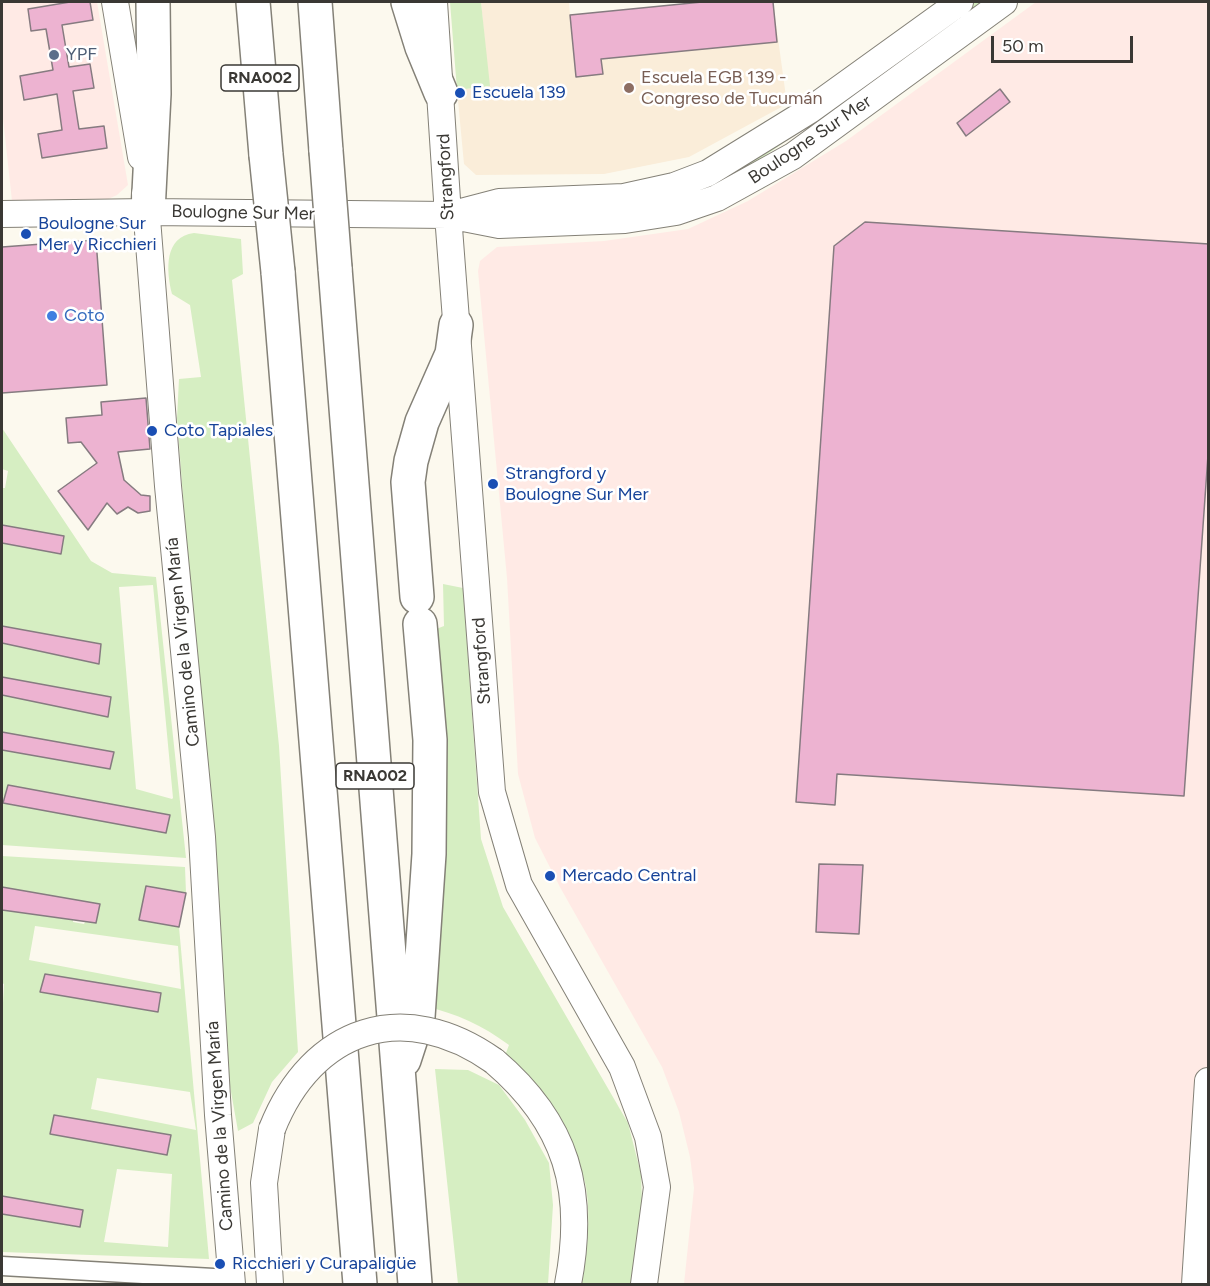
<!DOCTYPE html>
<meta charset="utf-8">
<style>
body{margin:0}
#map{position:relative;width:1210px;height:1286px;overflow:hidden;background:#fcf9ee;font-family:Figtree,sans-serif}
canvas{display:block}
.frame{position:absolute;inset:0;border:3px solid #3a3834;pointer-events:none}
.scale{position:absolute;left:991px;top:36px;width:142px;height:27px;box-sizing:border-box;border:3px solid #3a3834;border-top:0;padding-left:8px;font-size:18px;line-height:21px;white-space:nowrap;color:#3a3834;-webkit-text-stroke:4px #fff;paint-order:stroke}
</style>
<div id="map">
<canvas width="1210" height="1286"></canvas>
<div class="frame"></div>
<div class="scale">50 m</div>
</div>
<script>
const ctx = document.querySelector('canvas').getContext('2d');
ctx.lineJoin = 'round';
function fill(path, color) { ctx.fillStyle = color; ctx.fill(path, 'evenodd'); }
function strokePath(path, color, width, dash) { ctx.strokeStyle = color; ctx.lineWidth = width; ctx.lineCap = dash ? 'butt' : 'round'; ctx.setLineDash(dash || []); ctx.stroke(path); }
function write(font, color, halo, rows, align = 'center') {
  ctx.font = font + ' Figtree,sans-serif'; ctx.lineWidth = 5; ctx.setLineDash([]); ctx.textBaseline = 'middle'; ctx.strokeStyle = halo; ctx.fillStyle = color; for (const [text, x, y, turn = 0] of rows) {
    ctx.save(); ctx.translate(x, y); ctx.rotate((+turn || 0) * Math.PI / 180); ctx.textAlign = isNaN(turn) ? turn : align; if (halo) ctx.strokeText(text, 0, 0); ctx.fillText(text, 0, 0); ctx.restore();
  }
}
const commercial = new Path2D(`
 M2,2H97L128,185L117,195L104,201H12L2,109Z
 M1036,2H1208V1284H684L694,1188L690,1157L679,1112L662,1067L561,889L535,838L518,774L507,578L478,271L480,261L497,247L604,241L688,229L748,201L846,141Z`);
const education = new Path2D(`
 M481,2H569L570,15L702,2H773L787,104L689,157L604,174L476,175L464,164L457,90L489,86Z`);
const green = new Path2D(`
 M450,2H481L490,86L457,90Z
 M975,2H985L756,162L701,191L648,203L825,110Z
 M194,233L241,239L243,274L232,280L279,746L298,1052L272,1082L253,1123L238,1131L226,1064L177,418L179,379L201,377L190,305L172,294C166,270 164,237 194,233Z
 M2,428L91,561L112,573L156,577L186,858L2,845V750L110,769L114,752L2,732V695L108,717L111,698L2,677V643L98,664L100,644L2,626V543L61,554L64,537L2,525V488H5L8,471L2,469ZM153,585L173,798L172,799L136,789L119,587ZM8,785L169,815L3,803Z
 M443,584L463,588L481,839L503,907L628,1123L641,1174L643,1231L634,1284H582C587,1253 591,1219 586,1187C582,1154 525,1088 504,1058L509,1045C482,1025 457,1014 425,1006L431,631L444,626Z
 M2,856L185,867L186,893L146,886L139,920L179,927L209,1259L2,1252V1214L79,1227L83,1211L2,1196V1022L4,984L2,983V910L73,920V922L84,924L85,922L96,923L100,904L2,887ZM35,926L178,946L181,989L29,960ZM45,974L161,993L158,1011L41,992ZM97,1078L190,1092L196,1130L91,1109ZM54,1115L170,1135L167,1154L50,1133ZM117,1169L172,1174L168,1247L104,1242Z
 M435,1069L468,1070L499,1085L525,1120L549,1163L553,1205L548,1284H458Z`);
const building = new Path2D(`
 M70,2H90L93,20L62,25L69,67L90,64L94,88L73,91L79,129L104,126L107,148L42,158L38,134L62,130L57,94L24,100L20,76L53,70L46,29L31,31L28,9Z
 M702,2H773L777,42L601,59L603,74L576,77L570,15Z
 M1000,89L1010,102L966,136L957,123Z
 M865,222L1209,244V441L1184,796L837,774L835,805L796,802L834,246Z
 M96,240L107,385L2,393V247Z
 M146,398L150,449L118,452L124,480L141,495L150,496V511L138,513L128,507L117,514L107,503L88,530L58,491L97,463L81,442L68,443L66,418L102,415L101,402Z
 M2,525L64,536L61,554L2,543Z
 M2,626L101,644L99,664L2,643Z
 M2,677L111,697L108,717L2,695Z
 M2,732L114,752L110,769L2,750Z
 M8,785L170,815L166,833L3,803Z
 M819,864L863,865L859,934L816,932Z
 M146,886L186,893L179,927L139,920Z
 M2,887L100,904L96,923L2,910Z
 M45,974L161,993L158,1012L40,992Z
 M54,1115L171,1135L167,1155L50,1134Z
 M2,1196L83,1210L80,1227L2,1214Z`);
const street = new Path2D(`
 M2,1266L231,1279`);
const secondary = new Path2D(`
 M115,2L141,157
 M434,2L448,215L492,792L519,885L622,1067L648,1137L657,1187L644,1284
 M145,193L168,486L202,837L218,1115L232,1284
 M457,213L499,202L624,197L674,186L708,173L810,110L960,2
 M2,214L148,212L448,215L499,225L625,220L676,212L717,198L793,156L1004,2
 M494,1061C567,1123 586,1191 568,1284
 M270,1284L264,1183L272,1129
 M1195,1284L1208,1081`);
const highway = new Path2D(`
 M253,2L266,155
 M315,2L326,151
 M408,2L422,47L441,93
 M148,212L154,94L153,2
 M335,268L415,1284
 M278,272L360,1284
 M417,597L408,482L411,461L422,422L452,354L456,325
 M404,1060L418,1017L429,854L430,740L420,624`);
const secondaryBridge = new Path2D(`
 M272,1129C312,1028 404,997 494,1061`);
const highwayBridge = new Path2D(`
 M326,151L335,268
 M266,155L278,272`);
const markers = [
 [54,55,6,"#5c6f8a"],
 [629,88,6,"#8d6e63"],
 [460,93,6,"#1a4fb4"],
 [26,234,6,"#1a4fb4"],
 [52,316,6,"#3f7fe0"],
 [152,431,6,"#1a4fb4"],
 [493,484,6,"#1a4fb4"],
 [550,876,6,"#1a4fb4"],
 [220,1264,6,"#1a4fb4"]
];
const shields = [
 [260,78,78],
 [375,776,78]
];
const shieldNames = [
 ["RNA002",260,78],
 ["RNA002",375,776]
];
const serviceNames = [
 ["YPF",66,55]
];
const educationNames = [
 ["Escuela EGB 139 -",641,78],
 ["Congreso de Tucumán",641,99]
];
const transitNames = [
 ["Escuela 139",472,93],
 ["Boulogne Sur",38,224],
 ["Mer y Ricchieri",38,245],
 ["Coto Tapiales",164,431],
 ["Strangford y",505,474],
 ["Boulogne Sur Mer",505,495],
 ["Mercado Central",562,876],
 ["Ricchieri y Curapaligüe",232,1264]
];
const streetNames = [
 ["Boulogne Sur Mer",810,140,-34],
 ["Strangford",446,177,-93],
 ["Boulogne Sur Mer",243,213,1],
 ["Camino de la Virgen María",183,642,-96],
 ["Strangford",482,661,-94],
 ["Camino de la Virgen María",220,1126,-94]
];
const shopNames = [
 ["Coto",64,316]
];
fill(commercial, '#ffeae5');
fill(education, '#faedd9');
fill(green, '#d6eec2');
fill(building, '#edb3d1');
strokePath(building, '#867b80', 1.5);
strokePath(street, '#848177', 21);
strokePath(secondary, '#848177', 28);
strokePath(highway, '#848177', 36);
strokePath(street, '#fff', 18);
strokePath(secondary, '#fff', 26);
strokePath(highway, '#fff', 33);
strokePath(secondaryBridge, '#848177', 28, []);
strokePath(highwayBridge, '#848177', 36, []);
strokePath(secondaryBridge, '#fff', 26);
strokePath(highwayBridge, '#fff', 33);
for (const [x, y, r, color] of markers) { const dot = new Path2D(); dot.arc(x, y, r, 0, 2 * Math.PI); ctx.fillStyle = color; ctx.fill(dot); strokePath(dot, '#fff', 2); }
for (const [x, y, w] of shields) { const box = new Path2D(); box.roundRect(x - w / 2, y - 13, w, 26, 4.5); ctx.fillStyle = '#fff'; ctx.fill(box); strokePath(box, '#3a3834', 1.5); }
write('bold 16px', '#3a3834', null, shieldNames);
write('18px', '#4e5e75', '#fff', serviceNames, 'left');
write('18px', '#785e54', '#fff', educationNames, 'left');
write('18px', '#164399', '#fff', transitNames, 'left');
write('18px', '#3a3834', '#fff', streetNames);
write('18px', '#366cbe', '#fff', shopNames, 'left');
</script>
